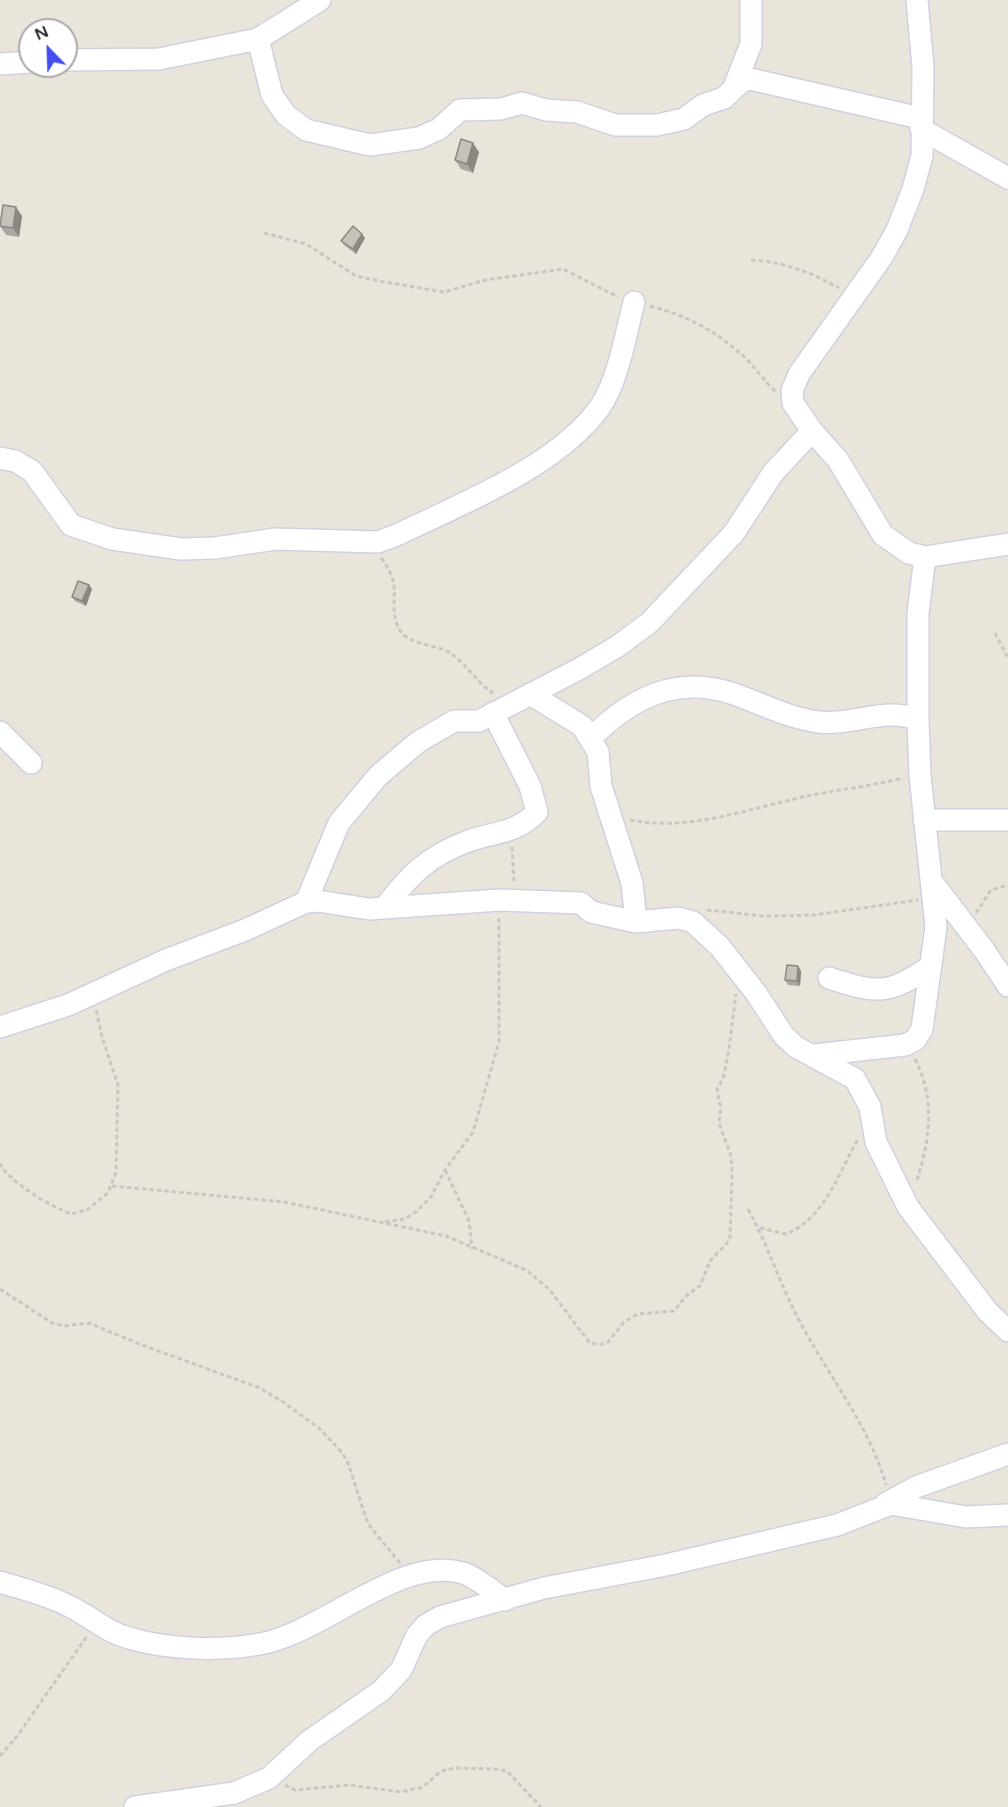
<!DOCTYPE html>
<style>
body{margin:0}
#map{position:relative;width:1008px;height:1807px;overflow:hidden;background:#eae5db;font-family:"Varela Round",sans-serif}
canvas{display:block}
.north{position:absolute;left:18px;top:18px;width:60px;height:60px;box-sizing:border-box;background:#fff;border:2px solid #a9a9a9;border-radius:50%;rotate:337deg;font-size:16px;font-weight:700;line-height:24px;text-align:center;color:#282828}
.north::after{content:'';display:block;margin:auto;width:21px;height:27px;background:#434eee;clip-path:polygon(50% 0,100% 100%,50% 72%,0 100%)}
</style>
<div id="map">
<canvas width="1008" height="1807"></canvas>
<div class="north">N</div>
</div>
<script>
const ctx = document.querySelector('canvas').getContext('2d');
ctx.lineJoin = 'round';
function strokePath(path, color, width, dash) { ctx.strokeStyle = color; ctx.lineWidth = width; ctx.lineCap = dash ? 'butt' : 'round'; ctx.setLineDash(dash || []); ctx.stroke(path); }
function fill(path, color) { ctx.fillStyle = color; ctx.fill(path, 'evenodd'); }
const path = new Path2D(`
 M264,233L306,244L356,276L384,282L444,292L485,280L563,269L618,297
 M751,260C784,262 810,272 839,288
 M650,306C685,315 714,330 741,354C754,365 763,380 776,392
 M381,558C405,589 387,599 398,627C405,643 428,644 442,649C464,658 474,681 494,694
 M995,633L1008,658
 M630,820C690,832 750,808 808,796C840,789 872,786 903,778
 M512,847L514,883
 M707,910L764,916L814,915L918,900
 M976,913L991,890L1008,885
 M915,1059C936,1100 930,1141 916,1183
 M0,1163C7,1181 52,1207 71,1214L87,1210L108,1193L116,1172L118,1085L102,1037L96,1009
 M445,1170L469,1221L472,1249
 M112,1186L284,1202L446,1236L526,1270L549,1289L589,1342L599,1345L608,1342L624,1322L638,1314L674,1311L688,1294L700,1286L710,1261L730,1240L732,1172L731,1156L719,1123L721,1109L717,1090L724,1075L729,1049L736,994
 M748,1209C768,1245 780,1285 800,1322C828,1375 870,1427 886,1485
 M385,1222L405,1219L417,1211L431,1197L445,1170L473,1132L499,1042V918
 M760,1228L786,1234C825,1218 838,1174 858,1139
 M0,1289L52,1323L64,1326L89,1323L142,1345L260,1388L283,1402L319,1428L338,1448L347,1460L368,1524L400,1563
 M0,1756L18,1735L87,1636
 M285,1785L295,1790L349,1785L401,1792L423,1787L441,1771L455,1768L497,1769L507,1771L541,1807`);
const minor = new Path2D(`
 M917,0L923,67L922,156L913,189L897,230L882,257L799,374L792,391L793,403L812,431L838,460L883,535L909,553L925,557L1008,544
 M258,39L272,95L286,115L306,130L370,145L419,138L439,129L460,110L501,109L522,103L546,110L577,112L615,125H657L684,119L703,105L724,98L741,82L750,79L920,118
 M66,60L159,59L258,39L320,0
 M0,64L30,62
 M734,87L751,44V0
 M921,129L1008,178
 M0,458L15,461L32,471L71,525L112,539L181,549L215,548L275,539L378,542L399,534C463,503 558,466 600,407C618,381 626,333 634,302
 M530,694L582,726L598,752L601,786L632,883L636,922
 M0,732L31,763
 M591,738C630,699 675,675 731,693C761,703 787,718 819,722C852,726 887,706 918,720
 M924,820H1008
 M932,882L984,950L1008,986
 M306,902L339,823L378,776L418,742L454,721H479L579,669L618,646L650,622L734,533L773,473L812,431
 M385,907C409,876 428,856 466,842C495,831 514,835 537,812L530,786L493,713
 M829,978C878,994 888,995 931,966
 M0,1027L68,1005L166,960L245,930L306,902L318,901L369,909L500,900L581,903L591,912L636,922L679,918L693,922L720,947L756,993L784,1036L796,1047L855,1079L870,1107L876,1142L908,1207L988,1312L1008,1331
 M814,1055L905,1045L915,1040L922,1029L936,927L920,775L918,720V613L925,557
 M885,1504L916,1487L1008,1454
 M0,1582C23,1589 48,1595 69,1606C90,1616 106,1632 129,1638C169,1650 220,1651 260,1644C325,1632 399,1555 463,1573C478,1578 492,1591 505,1600
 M135,1807L234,1793L269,1778L309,1741L381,1691L401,1670L417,1635L426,1625L440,1617L544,1588L666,1565L837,1525L891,1504L966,1517L1008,1515`);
const wall = new Path2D(`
 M479,152L473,173L461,169L455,160Z
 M22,216L19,237L6,235L0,226Z
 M362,234L365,238L356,254L344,245L341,241Z
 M89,585L92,589L86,606L75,601L72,597Z
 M798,966L801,971L800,986L788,985L785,980Z`);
const shadedWall = new Path2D(`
 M473,143L479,152L473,173L467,164Z
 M16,207L22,216L19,237L13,228Z
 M362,234L365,238L356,254L353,249Z
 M89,585L92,589L86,606L82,601Z
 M798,966L801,971L800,986L797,981Z`);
const building = new Path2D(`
 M461,139L473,143L467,164L455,160Z
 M3,205L16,207L13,228L0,226Z
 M353,226L362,234L353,249L341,241Z
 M78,581L89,585L82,601L72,597Z
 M787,965L798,966L797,981L785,980Z`);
strokePath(minor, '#d0d1e0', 24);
strokePath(path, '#c7c7c7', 3, [4.5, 3]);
strokePath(minor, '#fff', 21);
fill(wall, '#a9a7a0');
fill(shadedWall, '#8a8882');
fill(building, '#c5c2ba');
strokePath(building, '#8a8882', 1.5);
</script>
